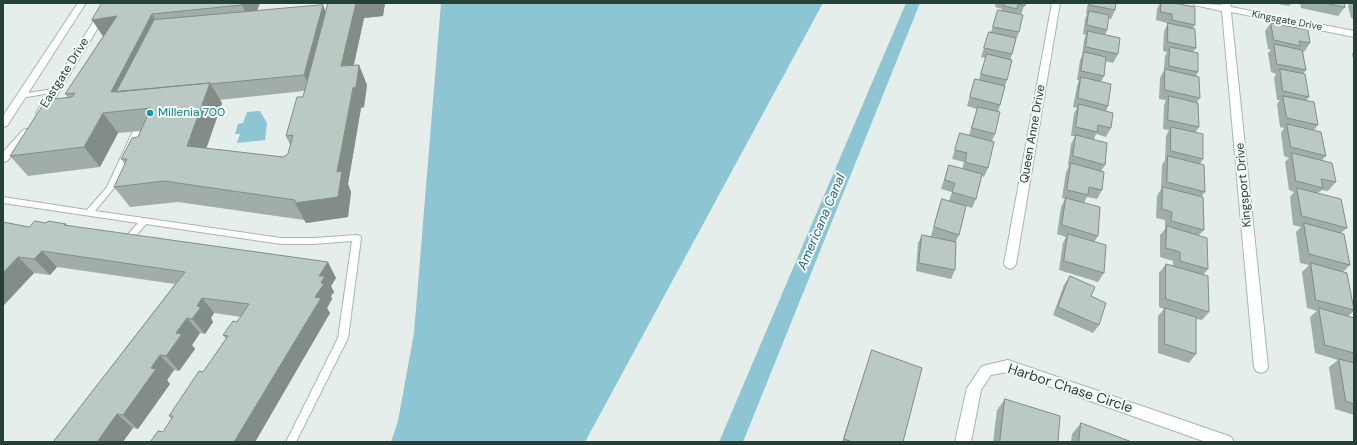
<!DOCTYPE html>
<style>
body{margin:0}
#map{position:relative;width:1357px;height:445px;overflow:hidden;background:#e5eeea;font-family:"DM Sans",sans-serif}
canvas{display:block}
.frame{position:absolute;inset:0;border:4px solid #244039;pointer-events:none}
</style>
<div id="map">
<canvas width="1357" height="445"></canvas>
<div class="frame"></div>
</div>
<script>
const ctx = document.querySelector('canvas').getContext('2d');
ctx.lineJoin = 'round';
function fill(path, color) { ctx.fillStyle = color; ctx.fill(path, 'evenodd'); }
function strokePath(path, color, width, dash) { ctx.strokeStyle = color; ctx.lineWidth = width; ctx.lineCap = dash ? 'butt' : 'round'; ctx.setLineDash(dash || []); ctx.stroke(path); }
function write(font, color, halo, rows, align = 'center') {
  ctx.font = font + ' "DM Sans",sans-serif'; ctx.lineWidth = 4; ctx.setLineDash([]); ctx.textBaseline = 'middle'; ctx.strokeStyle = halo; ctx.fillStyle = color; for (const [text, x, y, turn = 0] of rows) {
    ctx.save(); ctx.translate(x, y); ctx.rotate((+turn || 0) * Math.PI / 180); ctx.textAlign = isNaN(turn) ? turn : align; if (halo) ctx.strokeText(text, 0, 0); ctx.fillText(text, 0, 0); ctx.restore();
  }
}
const water = new Path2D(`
 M441,3H823L585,442H391L398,421L414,333Z
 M260,111L267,123L265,140L237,143L240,134H235L238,124L243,123L247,112Z`);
const canal = new Path2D(`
 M906,3H920L743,442H719Z`);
const service = new Path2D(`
 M54,89L57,91L56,92L21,98L18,96L21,94Z
 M134,129H137L141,131L114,188L95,211L281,238H314L357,235L360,236L361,238L348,338L296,442H286L338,338L352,241L314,244H281L146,224L128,245H122L121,243L122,241L138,223L3,203V197L87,210L107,187Z`);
const minor = new Path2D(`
 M78,3H86L7,126L3,127V116Z
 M105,3H113L45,115H37L36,113Z
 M1052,3H1060L1016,264L1014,267L1010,269L1006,267L1004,264Z
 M1193,3L1222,5V3H1230L1231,7L1354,31V37L1231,12L1268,367L1266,371L1261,373L1256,371L1254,367L1222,11L1194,5Z
 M27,129L31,130L32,133L31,136L7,161L3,162V152L23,130Z
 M1008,360L1226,435L1231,437L1234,442H1206L1008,372L991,375L981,390L971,442H955L967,388L982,366Z`);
const wall = new Path2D(`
 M102,3H260L257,11L323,5L326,12L328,3H385L383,16L364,18L354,65H359L367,85L364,107L361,108L348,184L351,192L348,217L306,223L304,220L178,202L130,207L114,187L125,164L121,159L138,137L140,131L118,133L100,167L28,176L10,156L68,97L65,94L103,36L92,20ZM304,91L303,97L286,136L290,145L288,154L283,157L206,148L222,103L219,100Z
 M996,3H1025L1021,15L1015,13V14L1019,32L1016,40L1012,54L1010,60L1007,80L1005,86L1000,105L998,112L995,134L992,141L988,168L984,177L982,176L976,199L972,208L966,206L959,235L956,241L955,270L951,279L916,271L918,243L922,235L936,237L931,236L939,207L942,199L949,201L952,192L941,189L949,165L962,169L964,162L952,159L960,133L969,135L977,109L967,106L975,79H979L986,58L981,57L989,32H991L998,10L1002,11V9L995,7Z
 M1088,3H1116L1115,10L1111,19L1108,18L1107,30L1105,35L1118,54L1113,63L1105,61L1104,76L1101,82L1108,106L1106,111L1111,128L1106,137L1096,134L1094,139L1105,165L1101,171L1102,190L1097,199L1087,197L1084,203L1098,236L1094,242L1104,273L1098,282L1059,270L1063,243L1066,237L1057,234L1061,207L1065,199L1062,198L1066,172L1069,166L1068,165L1071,144L1075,136H1071L1074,113L1077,108L1073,107L1077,86L1079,80H1077L1080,60L1082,56L1084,40L1086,35L1083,34L1085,19L1087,14L1086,13Z
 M1160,3H1174L1195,25L1193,28L1196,48L1193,52L1198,72L1196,76L1200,98L1197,102L1199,127L1195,133L1203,159L1200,164L1205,192L1201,197L1204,230L1199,235L1208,269L1203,275L1209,312L1202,320L1196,319V354L1189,363L1158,353V316L1164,309L1159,307V273L1166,264L1173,266V261L1160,257V235L1165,229V220L1156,218L1157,196L1161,189L1162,165L1165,160L1166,136L1169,130L1163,129L1164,105L1166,100L1159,99L1160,78L1164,70L1165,56L1167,52L1163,51L1164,32L1167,25V23L1156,20L1157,9Z
 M1272,3H1291L1289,6Z
 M1300,3H1344L1345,7L1338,16L1301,8Z
 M1350,3H1354V19L1351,18L1348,6Z
 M1271,23L1310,43L1304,52H1303L1306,70L1303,74L1309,97L1306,101L1318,125L1314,130L1326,156L1322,160L1336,182L1328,191L1322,190L1318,193L1347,228L1341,233L1350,265L1343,272L1354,309V311L1347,317L1354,318V415L1335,409L1329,367L1338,360L1315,353L1310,317L1317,311L1307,308L1302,272L1309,265L1300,263L1296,232L1301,227L1293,225L1290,197L1294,192L1289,190L1285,162L1289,158L1284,156L1281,133L1284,128L1280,127L1277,104L1280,100H1277L1274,78L1276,74L1271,72L1268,53L1271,50L1268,49L1265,31Z
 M1354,51V63L1352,54Z
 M3,222L29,227L46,223L66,224L67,226L336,278L331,286L334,292L331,296L332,299L327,308L330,313L255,442H150L163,432L172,419L169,416L203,372L226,339L223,335L237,322L241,317L214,313L211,318L213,322L205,334L200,333L192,345L195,349L179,371L174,370L167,380L170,384L138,429L133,428L53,442L175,284L57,267L50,275L34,273L3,306Z
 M1070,276L1091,296L1099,325L1093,333L1053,315L1064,285Z
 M872,350L903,442H842Z
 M1005,399L1058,442H993L997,410Z
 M1081,423L1132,442H1071L1072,434Z`);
const shadedWall = new Path2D(`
 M243,3H260L251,24L242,5Z
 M356,3H385L383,16L364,18L349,86L341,66Z
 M323,5L329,21L311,90L304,75Z
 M152,14L164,33L126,109L111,92Z
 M117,16L105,39L92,20Z
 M359,65L367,85L364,107L361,108L348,184L351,192L348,217L306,223L295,203L337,172L353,88Z
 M210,83L222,103L200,167L187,146Z
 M103,113L118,133L100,167L84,147Z
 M42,251L57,267L50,275L34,259Z
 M18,257L34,273L3,306V273Z
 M328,262L336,278L331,286L334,292L331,296L332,299L327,308L330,313L255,442H234L315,297L321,283L319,276Z
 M202,298L214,313L211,318L213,322L205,334L192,319L197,306Z
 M187,318L200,333L192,345L195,349L179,371L166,356L176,333Z
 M160,355L174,370L167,380L170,384L138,429L123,415L151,368Z
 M117,414L133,428L123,442H97Z`);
const building = new Path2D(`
 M102,3H243L242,5L152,14L111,92L210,83L187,146L283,157L288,154L293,135L286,136L297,97H303L328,3H356L341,66L359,65L356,87L353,88L337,172L342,171L338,197L295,203V200L164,181L114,187L127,159H121L132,138L138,137L151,108L103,113L84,147L10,156L46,100L72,97L75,93L65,94L117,16L92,20Z
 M1005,3H1025V6L1018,4L1017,9L1004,6Z
 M1091,3H1116L1115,10L1090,5Z
 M1161,3H1174L1195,7V25L1172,20V14L1161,12Z
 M1325,3H1344L1345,7Z
 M323,5L304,75L210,84V83L116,92L154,20Z
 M998,10L1023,15L1019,32L993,27Z
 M1089,11L1109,15L1107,30L1087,25Z
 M1168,23L1195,29L1196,48L1168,42Z
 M1271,23L1308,30L1310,43L1299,41L1300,46L1274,40Z
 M1088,31L1120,38L1118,54L1086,47Z
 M989,32L1016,38L1012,54L984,48Z
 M1274,44L1302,50L1306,70L1277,64Z
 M1170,47L1198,53V72L1169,66Z
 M1084,52L1106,57L1104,76L1081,71Z
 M987,54L1012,60L1007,80L981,74Z
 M1165,69L1199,77L1200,98L1165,90Z
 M1280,69L1305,74L1309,97L1283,91Z
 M1081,77L1111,84L1108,106L1078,98Z
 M975,79L1005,86L1000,105L970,97Z
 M1169,96L1198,103L1199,127L1168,120Z
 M1283,96L1314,102L1318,125L1287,118Z
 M1079,104L1113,113L1111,128L1098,125L1097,132L1076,127Z
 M978,107L1000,112L995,134L972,128Z
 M1287,124L1321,132L1326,156L1291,147Z
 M1171,127L1203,134V159L1171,151Z
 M960,133L994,142L988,168L965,162L967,153L955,150Z
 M1076,135L1107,143L1105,165L1073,156Z
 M1292,153L1332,163L1336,182L1321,179L1323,188L1296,181Z
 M1168,156L1204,165L1205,192L1167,182Z
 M1071,163L1104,172L1102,190L1089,187L1088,195L1067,190Z
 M949,165L982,174L976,199L952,192L955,183L945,180Z
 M1163,187L1203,197L1204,230L1171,221L1172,212L1162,209Z
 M1297,188L1341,199L1347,228L1302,216Z
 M1066,198L1100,207L1098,236L1062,225Z
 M942,199L966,206L959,235L934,227Z
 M35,221L46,223L48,221L66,224L64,225L328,262L319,276H325L321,283L324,284L315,297L321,298L234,442H150L158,431L163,432L173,416H169L199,371L203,372L228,336L223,335L233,321L237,322L249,304L202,298L197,306L201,307L192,319L187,318L176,333L182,334L166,356L160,355L151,368L156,369L123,415L117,414L97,442H53L185,272L42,251L34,259L18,257L3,273V222L29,227Z
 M1304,223L1344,234L1350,265L1309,254Z
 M1167,226L1207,238L1208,269L1180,261V252L1166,248Z
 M1068,234L1106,245L1104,273L1064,261Z
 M922,235L956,242L955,270L919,263Z
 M1311,263L1347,273L1354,310L1316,300Z
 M1166,264L1208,276L1209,312L1166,299Z
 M1070,276L1095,287L1091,296L1106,303L1099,325L1058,307Z
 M1165,308L1196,317V354L1165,344Z
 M1319,308L1354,318V353L1325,345Z
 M872,350L922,368L903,442H853L844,439Z
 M1339,359L1354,363V404L1346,401Z
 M1005,399L1060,416L1058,442H1000Z
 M1081,423L1132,442H1079Z`);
const markers = [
 [150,113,4,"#0f9aa8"]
];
const farStreetnames = [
 ["Kingsgate Drive",1287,21,11]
];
const streetNames = [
 ["Eastgate Drive",65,73,-58],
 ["Queen Anne Drive",1033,134,-80],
 ["Kingsport Drive",1244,185,-95]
];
const cultureNames = [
 ["Millenia 700",158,113]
];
const waterNames = [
 ["Americana Canal",822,222,-67]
];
const nearStreetnames = [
 ["Harbor Chase Circle",1070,389,18]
];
fill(water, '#8dc5d2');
fill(canal, '#8dc5d2');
strokePath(service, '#a7b6b1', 2);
strokePath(minor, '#a7b6b1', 2);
fill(service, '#fff');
fill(minor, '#fff');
fill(wall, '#a0ada8');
fill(shadedWall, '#828d88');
fill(building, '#bac9c3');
strokePath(building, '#828d88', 1);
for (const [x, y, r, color] of markers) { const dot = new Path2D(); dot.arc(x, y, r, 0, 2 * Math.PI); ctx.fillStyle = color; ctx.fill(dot); strokePath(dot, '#f5faf8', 1.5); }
write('10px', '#244039', '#f5faf8', farStreetnames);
write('12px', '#244039', '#f5faf8', streetNames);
write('12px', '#0d838f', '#f5faf8', cultureNames, 'left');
write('italic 13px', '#1d697d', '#f5faf8', waterNames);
write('14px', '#244039', '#f5faf8', nearStreetnames);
</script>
